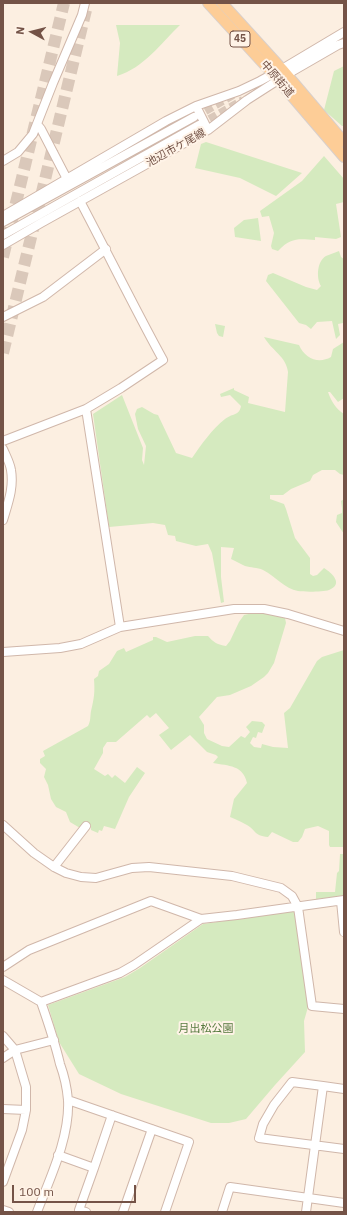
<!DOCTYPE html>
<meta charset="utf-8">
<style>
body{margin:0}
#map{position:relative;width:347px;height:1215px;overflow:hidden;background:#fcefe1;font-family:"IBM Plex Sans",sans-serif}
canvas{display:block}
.frame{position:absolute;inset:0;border:4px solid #745347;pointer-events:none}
.north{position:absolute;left:12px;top:12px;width:40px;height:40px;-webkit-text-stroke:3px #fff3e7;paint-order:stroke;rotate:277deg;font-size:11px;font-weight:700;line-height:16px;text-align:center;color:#745347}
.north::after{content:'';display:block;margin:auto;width:14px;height:18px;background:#745347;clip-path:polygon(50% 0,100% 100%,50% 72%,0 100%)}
.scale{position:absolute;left:12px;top:1185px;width:124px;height:18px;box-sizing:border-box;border:2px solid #745347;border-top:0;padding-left:5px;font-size:12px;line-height:14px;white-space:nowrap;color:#745347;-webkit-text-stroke:3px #fff3e7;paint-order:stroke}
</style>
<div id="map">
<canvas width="347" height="1215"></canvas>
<div class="frame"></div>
<div class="north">N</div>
<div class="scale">100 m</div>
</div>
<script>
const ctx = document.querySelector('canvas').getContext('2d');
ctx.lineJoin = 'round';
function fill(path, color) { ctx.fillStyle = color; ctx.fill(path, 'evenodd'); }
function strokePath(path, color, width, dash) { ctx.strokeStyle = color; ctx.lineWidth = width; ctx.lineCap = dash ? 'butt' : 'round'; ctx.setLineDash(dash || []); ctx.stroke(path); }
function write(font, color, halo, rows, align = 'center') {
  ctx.font = font + ' "IBM Plex Sans","Noto Sans JP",sans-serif'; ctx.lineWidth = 4; ctx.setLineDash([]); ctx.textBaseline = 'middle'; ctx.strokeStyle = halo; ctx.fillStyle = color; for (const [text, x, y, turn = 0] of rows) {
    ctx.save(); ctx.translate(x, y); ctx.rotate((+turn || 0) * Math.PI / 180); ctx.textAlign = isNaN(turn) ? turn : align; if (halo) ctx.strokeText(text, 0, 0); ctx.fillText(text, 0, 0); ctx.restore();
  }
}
const green = new Path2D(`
 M116,25H180C161,43 144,68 117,76L120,43Z
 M344,66V126H342L324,110L334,71Z
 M206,142L302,173L276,196L240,178L195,168L201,144Z
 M324,156L344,179V202L336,204L341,237L336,239L315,237V240C299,239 291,237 278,251L272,249L271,246L274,233L269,216L262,217L260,211L302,181Z
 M258,218L261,241L235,237L234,228L244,220Z
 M339,251L341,257L344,259V325L343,323L338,324L340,335L336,339L332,321L317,322L311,329L306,325L299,323L266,281L268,275L273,273L306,287L317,290L321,286C316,278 317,261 326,256C330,254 335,253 339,251Z
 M215,324L225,326L223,337L219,336L217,333Z
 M264,337L299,345C305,359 319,364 331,357L333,349L344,342V398L338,402L330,392H328C331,401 336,409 344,414V475L340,474L335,470H322L313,475L310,481L291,489L283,495H270V499L284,504L286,509L295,538L310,558V574L313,576L317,575L324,568C332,573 344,584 329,590C323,592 304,592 298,591C285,589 275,576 263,570C257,567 251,568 245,566C240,564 236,561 231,559L234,548L221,547V577L224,602L221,603L212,553L208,544L196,546L176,541L175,536L168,535L165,525L153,523L109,527L93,414L122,395L143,448L142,460L144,465L146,446L138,429L135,414L137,409L142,407L154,414L158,415L176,453L192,458C201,445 212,429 225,419C233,413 239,416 241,406L230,395L221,397L220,394L234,388V390L249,397L248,403L285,412L288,372C286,356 272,351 264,337Z
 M344,499V534L336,522L337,515L342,513V508L341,501Z
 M253,613H264L285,618L286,623L274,663L268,673L264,677L251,686L230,695L217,697L199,717L204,725V733L207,739L222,746L229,747L241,736L245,738L250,732L246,727L252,721L262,722L265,725L262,733L258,732L256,738L253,737L250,743L254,747L261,748L262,744L273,747L288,748L284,713L290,708L317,661L322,657L344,650V896L316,899V892H335L337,873L339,871L340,854H343V847H330L329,845V831L318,826L305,829L302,837L298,842H293L272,832L268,837C253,836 256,829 245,824C240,821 235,819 230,817L234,799L247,783C243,765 229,766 213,763L218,757L216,755L207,752L190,735L171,750L159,735L169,728L156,713L150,718L147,715L116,742H107L103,748V753L94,769L105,776L108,774L112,778L115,775L125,783L137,767L145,773L129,797L115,829L104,826L102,831L99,830L98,833L91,830V826L83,825L80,828L70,822L66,812L56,807L51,799L48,785L44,777L46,769L40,763V759L45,756L43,751L88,726C91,720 90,717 91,711C94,698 95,693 94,679L98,676L99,671L109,664L117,651L124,648L126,652L153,640V637H156L167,642L195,636H208C213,642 218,645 226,646L230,641L239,622L244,615Z
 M295,911L303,965L308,1007L304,1021L305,1052L275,1085L246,1119L229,1123H211L121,1094L79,1074L59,1042L48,1005L125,977L140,968L203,924Z`);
const minorTunnel = new Path2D(`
 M195,117L233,95
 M199,125L243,100`);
const highwayTunnel = new Path2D(`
 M3,257L64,3
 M3,353L86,10`);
const minor = new Path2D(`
 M196,106L208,130
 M37,124L41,129L67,179
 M3,161L18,152L33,134L53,83L82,15L85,3
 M3,216L166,121L196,106L239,91L260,81L282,69L344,32
 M3,222L194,117
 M3,235L199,125
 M3,245L41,223L208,130L247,100L286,75L338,45L344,43
 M3,317L43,297L106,249
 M86,409L120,627
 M3,441L86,409L121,388L163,360C134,307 108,254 80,201
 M3,449C6,456 10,463 11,470C14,488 8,503 3,520
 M3,652L60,648L81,644L120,627L234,609H264L288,614L344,631
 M3,825L34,853L54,867L66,873L81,877L96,878L132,868L149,867L232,876L281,888L292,896L298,907L312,1006L344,1009
 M54,867L86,826
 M341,901L344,932
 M3,967L29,950L151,901L201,919
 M3,980L41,1002C48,1022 55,1043 60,1064C64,1075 67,1088 68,1100C70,1137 50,1178 37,1212
 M41,1002L120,973L134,965L201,919L237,915L344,900
 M3,1036L15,1050L3,1058
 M323,1086L292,1082L274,1105L263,1124L259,1138L344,1149
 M68,1100L189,1142L165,1212
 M3,1109L26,1110V1087L15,1050L54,1040
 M58,1155L94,1168L79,1210L86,1212
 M94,1168L112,1115
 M3,1182L22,1130L26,1110
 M3,1210L9,1212
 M123,1212L152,1129
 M222,1212L230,1187L344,1203
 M306,1212L323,1086L344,1089`);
const major = new Path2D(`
 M208,3L273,74L344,157
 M222,3L282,69L344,142`);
const shields = [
 [240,39,20]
];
const shieldNames = [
 ["45",240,39]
];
const streetNames = [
 ["中原街道",277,79,49],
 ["池辺市ケ尾線",176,148,-29]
];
const parkNames = [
 ["月出松公園",206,1029]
];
fill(green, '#d5eabf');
strokePath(minorTunnel, '#dac8ba', 8, [8, 4]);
strokePath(highwayTunnel, '#dac8ba', 12, [12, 6]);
strokePath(minor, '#d0b7aa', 10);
strokePath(major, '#d8cfcb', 12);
strokePath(minor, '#fff', 8);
strokePath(major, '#fdcd97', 10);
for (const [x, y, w] of shields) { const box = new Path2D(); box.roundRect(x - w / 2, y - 8, w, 16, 3); ctx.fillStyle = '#fff3e7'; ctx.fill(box); strokePath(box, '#745347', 1); }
write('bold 10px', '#745347', null, shieldNames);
write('11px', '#745347', '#fff3e7', streetNames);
write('11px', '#567a3f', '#fff3e7', parkNames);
</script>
